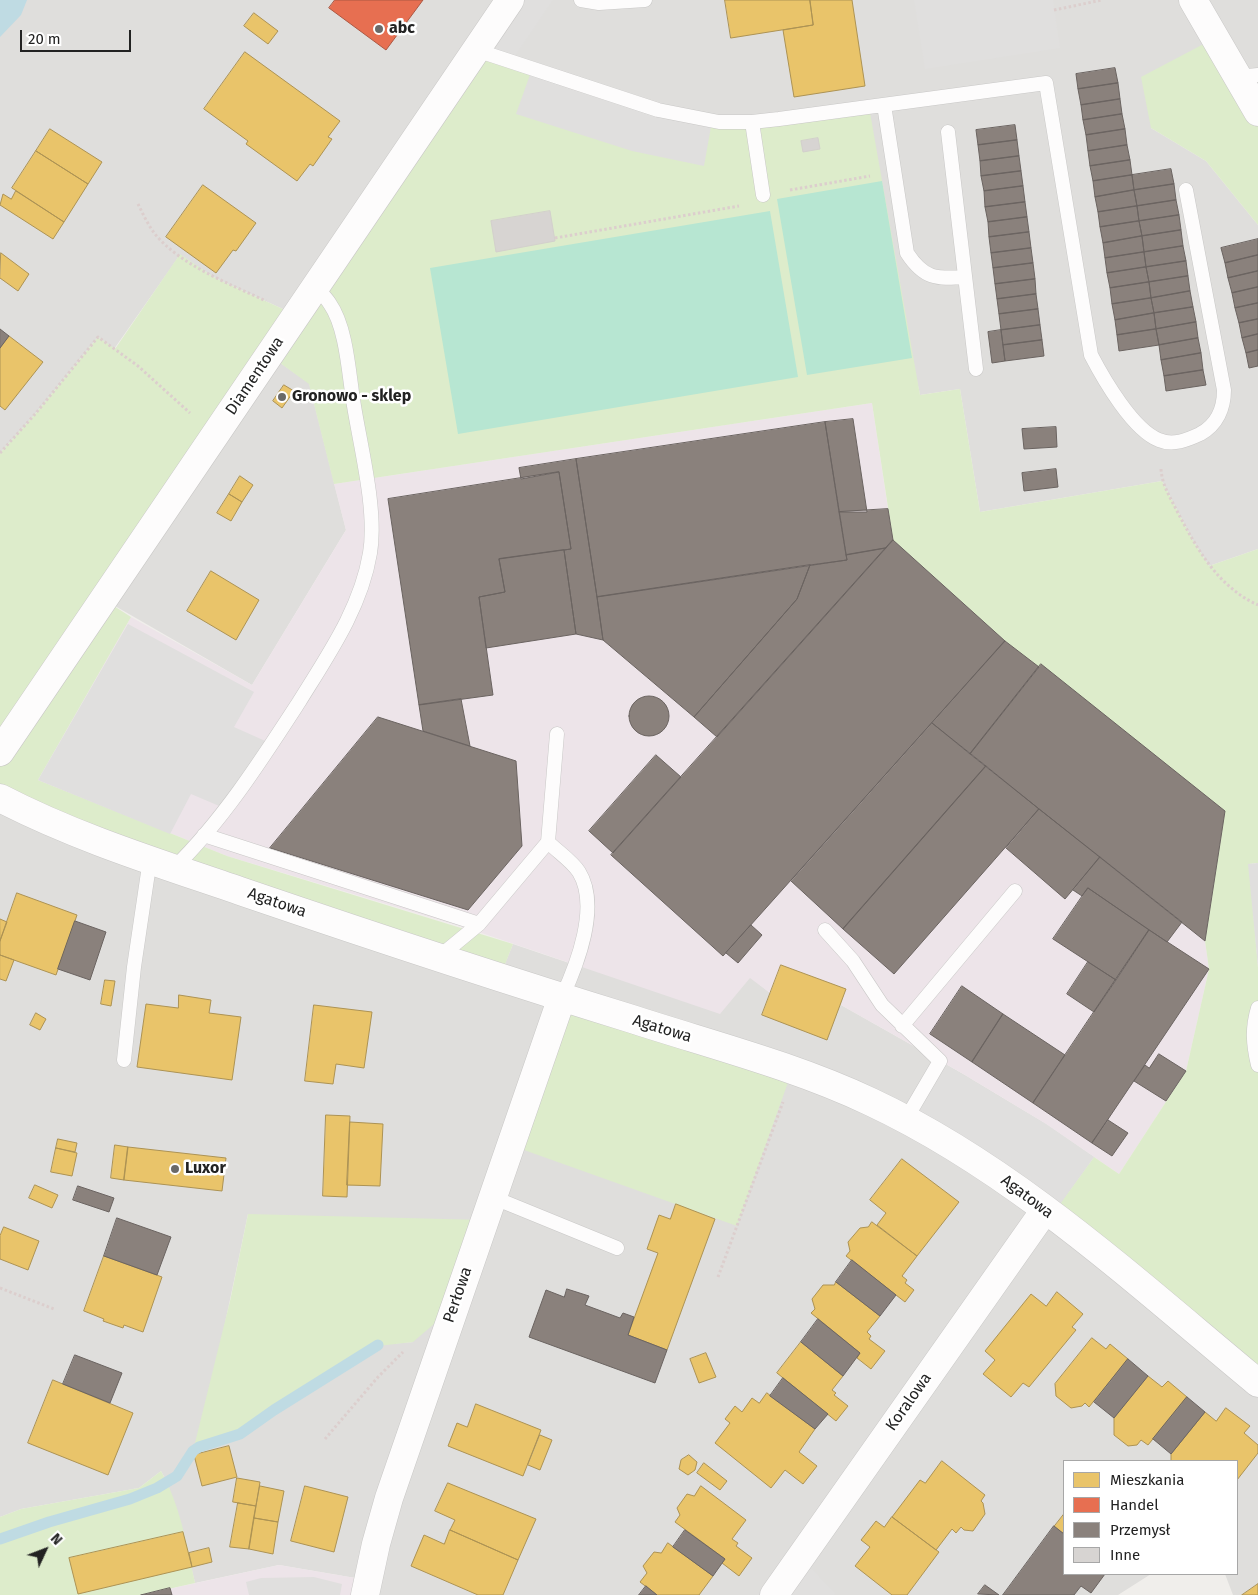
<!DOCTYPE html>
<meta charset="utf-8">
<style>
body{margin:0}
#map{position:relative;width:1258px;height:1595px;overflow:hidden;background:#f0eeeb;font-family:"Fira Sans",sans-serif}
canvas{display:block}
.legend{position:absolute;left:1063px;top:1460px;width:175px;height:115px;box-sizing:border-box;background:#fff;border:1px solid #a7a7a7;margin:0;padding:6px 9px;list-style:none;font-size:15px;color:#222}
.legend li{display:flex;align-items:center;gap:10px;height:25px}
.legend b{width:25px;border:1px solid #a7a7a7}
.north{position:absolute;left:20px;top:1525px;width:50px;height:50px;-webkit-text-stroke:4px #fff;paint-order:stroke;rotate:47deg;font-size:14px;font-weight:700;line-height:20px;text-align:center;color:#222}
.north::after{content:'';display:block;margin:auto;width:18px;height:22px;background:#222;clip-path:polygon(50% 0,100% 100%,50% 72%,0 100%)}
.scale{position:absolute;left:20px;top:30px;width:111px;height:22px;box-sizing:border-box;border:2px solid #222;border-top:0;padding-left:6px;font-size:15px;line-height:18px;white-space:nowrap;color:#222;-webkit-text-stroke:4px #fff;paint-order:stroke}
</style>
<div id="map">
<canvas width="1258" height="1595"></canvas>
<ul class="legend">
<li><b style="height:14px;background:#e9c46a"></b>Mieszkania</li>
<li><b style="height:14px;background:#e76f51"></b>Handel</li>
<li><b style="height:14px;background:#8a817c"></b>Przemysł</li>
<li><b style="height:14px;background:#d7d4d2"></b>Inne</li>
</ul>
<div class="north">N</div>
<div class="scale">20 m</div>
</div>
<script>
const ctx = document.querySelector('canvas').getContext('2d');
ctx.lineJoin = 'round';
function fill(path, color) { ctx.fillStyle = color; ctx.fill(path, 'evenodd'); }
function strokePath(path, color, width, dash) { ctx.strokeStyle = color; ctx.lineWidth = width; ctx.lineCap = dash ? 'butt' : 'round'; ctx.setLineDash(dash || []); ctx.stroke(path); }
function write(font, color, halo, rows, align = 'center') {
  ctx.font = font + ' "Fira Sans",sans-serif'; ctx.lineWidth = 5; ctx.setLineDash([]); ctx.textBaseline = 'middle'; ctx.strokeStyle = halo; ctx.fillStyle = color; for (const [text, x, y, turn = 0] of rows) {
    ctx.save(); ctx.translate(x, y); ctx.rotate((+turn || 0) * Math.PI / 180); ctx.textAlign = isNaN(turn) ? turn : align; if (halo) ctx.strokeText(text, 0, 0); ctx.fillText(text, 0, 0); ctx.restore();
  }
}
const residential = new Path2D(`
 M0,0H1258V112L1151,128L1206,161L1258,225V549L1209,566L1192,539L1162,481L980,512L960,389L920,395L912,358L296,315L215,278L180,255L114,349L98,337L36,413L0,453Z
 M269,355L309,383L346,530L252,685L103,599Z
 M0,798L500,976L513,944L575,965L751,977L770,993L781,965L846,989L841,1005L965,1075L1046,1124L1094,1157L1053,1215L1258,1383V1595H1233L1225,1574H1237V1461H1064V1574H1151L1118,1595H365L367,1580L279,1565L195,1583L183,1532L167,1482L161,1471L139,1488L21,1509L0,1517ZM248,1214L413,1342L378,1345L274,1410L240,1434L199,1447Z`);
const industrial = new Path2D(`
 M872,403L888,509L1225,811L1205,941L1209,969L1186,1071L1119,1174L1046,1124L965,1075L841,1005L846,989L781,965L770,993L750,978L720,1014L473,930L227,856L38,780L131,617L252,685L346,530L334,484Z
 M279,1565L367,1580L365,1595H141Z`);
const grass = new Path2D(`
 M1215,38L1258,112V225L1206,161L1151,128L1141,77Z
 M476,50L700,119L869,107L920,395L960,389L980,512L1162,481L1192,539L1209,566L1258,549V863L1249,864L1258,967V1383L1052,1215L1094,1157L1119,1174L1186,1071L1209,969L1205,941L1225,811L1005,641L893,540L872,403L334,484L309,384L269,355L103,599L131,617L38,780L227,856L513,944L500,977L0,798V453L36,413L98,337L115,349L180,254L215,278L296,315Z
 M562,997L792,1071L737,1226L510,1145Z
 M248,1214L484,1220L455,1306L413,1342L378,1346L274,1410L240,1434L200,1447L193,1451L230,1301Z
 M161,1471C180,1505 187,1545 195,1583L141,1595H0V1517L21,1509L139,1488Z`);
const pitch = new Path2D(`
 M882,181L912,358L807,375L777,199Z
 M770,211L798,377L458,434L430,268Z`);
const parking = new Path2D(`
 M510,0H553L511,62L476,50Z
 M914,0H1053L1060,48L925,69Z
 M532,69L712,121L704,166L632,151L516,114Z
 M128,624L254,692L234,727L272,744L224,808L191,794L170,834L38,780Z
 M1258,863V967L1248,864Z
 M940,1061L1046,1124L1094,1157L1052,1215L906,1119Z
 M790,1548L801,1557L835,1593L834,1595H757Z
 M314,1577L342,1584L340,1595H249L246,1582L261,1578Z`);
const water = new Path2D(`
 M0,0H27L21,15L0,37Z`);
const homes = new Path2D(`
 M725,0H810L813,25L731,38Z
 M810,0H852L865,86L794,97L783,30L813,25Z
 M254,13L278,31L268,44L244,26Z
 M245,52L340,121L328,137L332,139L313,166L310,164L297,181L246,144L248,141L204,109Z
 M50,129L102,162L88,184L36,151Z
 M36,151L88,184L64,222L12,188Z
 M203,185L256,223L236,251L233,250L216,273L166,237Z
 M16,191L64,222L53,239L0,205L3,194L11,199Z
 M1,253L29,274L18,291L0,278Z
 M9,336L43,362L5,410L0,406V348Z
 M284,385L294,391L282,408L273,401Z
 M240,476L253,485L242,502L229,494Z
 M229,494L242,502L231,521L217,513Z
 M211,571L259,600L236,640L187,611Z
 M17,893L77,915L56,975L0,955V941Z
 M0,919L7,922L0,941Z
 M0,955L14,960L6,981L0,979Z
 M781,965L846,989L827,1040L762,1015Z
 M105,980L115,981L111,1006L101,1004Z
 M179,995L211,1000L209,1013L241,1017L232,1080L137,1067L146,1004L178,1008Z
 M314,1005L372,1012L364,1068L336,1064L333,1084L305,1081Z
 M36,1013L46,1019L40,1030L30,1025Z
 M326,1115L350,1116L347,1197L323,1196Z
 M350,1122L383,1124L380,1186L347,1185Z
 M58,1139L77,1143L75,1152L56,1148Z
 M115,1145L128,1147L124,1180L111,1178Z
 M128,1147L226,1158L222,1191L124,1180Z
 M56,1148L77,1153L72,1176L51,1172Z
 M902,1159L959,1202L917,1256L877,1225L886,1213L870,1200Z
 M35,1185L58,1195L52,1208L29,1198Z
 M676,1204L715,1219L667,1350L628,1335L658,1253L647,1249L659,1215L670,1219Z
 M872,1222L917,1256L902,1276L907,1280L905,1283L914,1290L905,1302L846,1256L850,1251L848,1242L860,1228L868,1227Z
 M4,1227L39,1241L28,1270L0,1259V1236Z
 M104,1256L162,1277L143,1332L124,1325L123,1328L103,1321L104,1319L84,1311Z
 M836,1282L880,1316L867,1332L871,1336L869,1339L885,1351L871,1369L857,1358L860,1353L811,1313L815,1309L812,1299L823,1285H834Z
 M1057,1292L1083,1314L1072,1327L1076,1330L1029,1387L1023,1383L1011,1397L983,1374L995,1360L985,1351L1031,1294L1046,1306Z
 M1092,1338L1106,1349L1110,1344L1128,1359L1089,1407L1085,1403L1082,1406L1071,1408L1056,1396L1055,1384Z
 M801,1342L843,1376L832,1390L836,1393L834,1395L848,1406L836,1421L777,1373Z
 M706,1353L716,1377L699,1383L690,1359Z
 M1148,1376L1162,1387L1168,1381L1187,1397L1148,1445L1141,1440L1137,1445L1128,1446L1114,1435V1418Z
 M53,1380L133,1413L108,1475L28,1443Z
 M767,1393L815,1429L799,1452L817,1466L803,1484L785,1470L771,1488L715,1443L730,1423L725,1419L735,1406L742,1412L752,1398L759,1403Z
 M476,1404L541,1430L523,1476L448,1446L457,1423L467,1427Z
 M1226,1408L1250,1426L1244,1433L1258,1445V1453L1237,1480V1461H1171V1454L1205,1412L1216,1421Z
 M540,1435L552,1440L540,1470L528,1465Z
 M229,1446L237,1477L202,1486L194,1455Z
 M689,1455L697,1462L695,1470L688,1475L679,1469L681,1460Z
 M942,1461L985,1495L981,1501L983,1503L985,1514L973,1531L964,1530L961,1527L956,1533L952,1529L936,1550L892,1517L920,1480L925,1483Z
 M704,1463L727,1481L720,1490L697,1473Z
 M237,1478L260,1482L256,1506L233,1502Z
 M448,1483L536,1519L518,1560L450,1530L455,1520L435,1511Z
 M260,1486L284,1491L278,1522L254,1518Z
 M305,1486L348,1497L334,1552L291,1541Z
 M701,1486L746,1520L732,1539L738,1543L736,1546L752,1558L739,1576L722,1563L725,1559L675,1522L680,1515L677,1508L687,1494L694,1496Z
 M238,1503L256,1506L249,1549L230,1547Z
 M1064,1514V1534L1054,1527Z
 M892,1517L939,1552L907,1595H892L855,1566L870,1547L861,1540L876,1521L884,1527Z
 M254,1518L278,1522L273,1554L249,1549Z
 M450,1530L518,1560L503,1595H478L411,1566L424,1535L444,1544Z
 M183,1532L192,1567L78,1594L69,1558Z
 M668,1543L713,1576L699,1595H657L640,1582L647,1573L643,1566L654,1552L661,1553Z
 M209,1548L212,1562L192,1567L189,1553Z
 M1258,1584V1595H1242Z`);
const shops = new Path2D(`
 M335,0H423L386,50L329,8Z`);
const industry = new Path2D(`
 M1115,68L1118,83L1078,89L1076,74Z
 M1118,83L1120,99L1081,105L1078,89Z
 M1120,99L1122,114L1083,120L1081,105Z
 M1122,114L1125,129L1086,135L1083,120Z
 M1015,125L1017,140L978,145L976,130Z
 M1125,129L1127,145L1088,151L1086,135Z
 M1017,140L1019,156L980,161L978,145Z
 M1127,145L1130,160L1090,166L1088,151Z
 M1019,156L1021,171L981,176L980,161Z
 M1130,160L1132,175L1093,181L1090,166Z
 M1171,169L1174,184L1134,190L1132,175Z
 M1021,171L1023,186L984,191L981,176Z
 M1132,175L1134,190L1095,197L1093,181Z
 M1174,184L1176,200L1137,206L1134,190Z
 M1023,186L1025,202L985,207L984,191Z
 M1134,190L1137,206L1098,212L1095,197Z
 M1176,200L1179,215L1139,221L1137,206Z
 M1025,202L1027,217L988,222L985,207Z
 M1137,206L1139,221L1100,227L1098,212Z
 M1179,215L1181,230L1142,236L1139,221Z
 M1027,217L1029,232L989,237L988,222Z
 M1139,221L1142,236L1103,243L1100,227Z
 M1181,230L1183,246L1144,252L1142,236Z
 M1029,232L1031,248L991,253L989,237Z
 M1142,236L1144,252L1105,258L1103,243Z
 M1258,239V255L1225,263L1221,248Z
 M1183,246L1186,261L1146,267L1144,252Z
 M1031,248L1033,263L993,268L991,253Z
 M1144,252L1146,267L1107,273L1105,258Z
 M1258,255V271L1228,278L1225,263Z
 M1186,261L1188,276L1149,282L1146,267Z
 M1033,263L1035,279L995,284L993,268Z
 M1146,267L1149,282L1110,288L1107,273Z
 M1258,271V287L1232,293L1228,278Z
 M1188,276L1190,291L1151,298L1149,282Z
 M1035,279L1036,294L997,299L995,284Z
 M1149,282L1151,298L1112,304L1110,288Z
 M1258,287V303L1235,308L1232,293Z
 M1190,291L1193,307L1154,313L1151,298Z
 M1036,294L1038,309L999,314L997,299Z
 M1151,298L1154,313L1115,320L1112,304Z
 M1258,303V319L1239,323L1235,308Z
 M1193,307L1196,322L1156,329L1154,313Z
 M1038,309L1040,325L1001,330L999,314Z
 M1154,313L1156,329L1117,335L1115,320Z
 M1258,319V334L1242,338L1239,323Z
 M1196,322L1198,338L1159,345L1156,329Z
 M1040,325L1042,340L1003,345L1001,330Z
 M0,329L9,336L0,348Z
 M1156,329L1159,345L1119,351L1117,335Z
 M1001,330L1005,361L992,363L988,332Z
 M1258,334V350L1246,353L1242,338Z
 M1198,338L1201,353L1161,360L1159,345Z
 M1042,340L1044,356L1005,361L1003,345Z
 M1258,350V366L1249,368L1246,353Z
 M1201,353L1203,370L1164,376L1161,360Z
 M1203,370L1206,385L1166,391L1164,376Z
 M853,419L867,512H839L825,422Z
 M825,422L847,560L597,597L576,459Z
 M1056,427L1057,447L1024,449L1022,429Z
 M576,459L597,597L603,640L576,634L564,550L571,549L559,472L521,479L519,468Z
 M1056,469L1058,487L1024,491L1022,473Z
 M559,472L571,549L499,559L505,592L479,597L493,695L419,705L388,499Z
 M888,509L893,540L886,548L846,555L839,512Z
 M893,540L1005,641L723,956L611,855Z
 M886,548L717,737L694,717L797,599L810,565L847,560L846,555Z
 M564,550L576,634L486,648L479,597L505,592L499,559Z
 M810,565L797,599L694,717L603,640L597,597Z
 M1005,641L1039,667L970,754L932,723Z
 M1041,664L1225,811L1205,941L970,754Z
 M629 716a20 20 0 1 1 40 0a20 20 0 1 1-40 0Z
 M461,699L470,746L423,731L419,705Z
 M378,717L516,761L522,846L468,910L270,848Z
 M932,723L986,766L843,929L791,881Z
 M656,755L681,777L613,853L589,831Z
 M986,766L1039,809L894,974L843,929Z
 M1039,809L1100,857L1065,899L1006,848Z
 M1100,857L1182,922L1167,942L1088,888L1082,896L1073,890Z
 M1088,888L1149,930L1116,980L1053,939Z
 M75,921L106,932L90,980L58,969Z
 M751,925L762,935L738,963L726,953Z
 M1149,930L1209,969L1092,1143L1033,1103Z
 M1088,962L1116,980L1094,1012L1067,994Z
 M962,986L1003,1014L972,1062L930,1034Z
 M1003,1014L1065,1055L1033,1103L972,1062Z
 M1159,1054L1186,1071L1166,1101L1134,1081L1145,1065L1149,1068Z
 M1108,1120L1128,1133L1112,1156L1092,1143Z
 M78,1186L114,1198L109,1212L73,1200Z
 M117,1218L171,1237L157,1275L104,1256Z
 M852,1260L896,1295L880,1316L836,1282Z
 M567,1289L589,1296L585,1305L620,1318L623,1313L634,1317L628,1335L667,1350L655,1383L529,1337L546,1290L564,1297Z
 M818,1319L860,1353L843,1376L801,1342Z
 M75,1355L122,1373L110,1403L63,1384Z
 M1128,1359L1148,1376L1114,1418L1094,1402Z
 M783,1378L828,1414L815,1429L770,1396Z
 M1187,1397L1205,1412L1171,1454L1153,1439Z
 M1054,1526L1064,1534V1574H1105L1091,1593L1081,1586L1074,1595H1003Z
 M685,1530L725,1559L713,1576L673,1547Z
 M985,1585L999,1595L978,1594Z
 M646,1586L657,1595H639Z
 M170,1588L172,1595H141Z`);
const stream = new Path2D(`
 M0,1539L49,1522L130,1499L157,1488L177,1476L193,1451L199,1447L240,1434L274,1410L378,1345`);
const building = new Path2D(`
 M818,138L820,149L803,152L801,141Z
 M550,211L555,241L496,252L491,221Z`);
const path = new Path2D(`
 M1054,10L1102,0
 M790,190L870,176
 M138,204C143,214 148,225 155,234C180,265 230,284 266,301
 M555,238L739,206
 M0,453L36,413L98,337L138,366L190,413
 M1161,469C1162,485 1170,497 1177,511C1197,549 1218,587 1258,605
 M718,1277L783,1102
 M0,1288L54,1309
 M325,1439L378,1377L403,1352`);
const service = new Path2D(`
 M581,0L599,3L645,0
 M476,50L658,110L719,122H752L779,119L1046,83L1091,355C1104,380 1133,430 1159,440C1173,446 1187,440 1200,434C1217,425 1224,408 1224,390L1186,190
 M1238,77L1258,75
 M884,105L907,253C924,279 936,279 965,277
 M752,122L763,195
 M948,132L976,369
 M204,835L479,924
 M548,842C558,852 572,861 579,872C600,906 577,965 562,997
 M174,868C223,820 262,759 299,702C328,655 361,608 370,553C377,511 361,449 354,406C349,377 347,328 330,304C326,297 320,292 315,287
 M825,930L853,961L882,1005L940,1061L906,1119
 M439,957L479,924L548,842L557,734
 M1258,1008C1252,1028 1253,1044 1258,1065
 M902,1026L1015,891
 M124,1060L134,967L150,859
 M492,1197L617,1248`);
const minor = new Path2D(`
 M1193,0L1258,112
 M0,752L510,0
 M0,798C77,838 162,864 243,892C372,936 502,979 632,1019C712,1045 795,1066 871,1102C1014,1169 1137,1283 1258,1383
 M365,1595L376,1544L389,1498L562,997
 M774,1595L1045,1210`);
const markers = [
 [379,29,5,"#6a6968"],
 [282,397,5,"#6a6968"],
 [175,1169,5,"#6a6968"]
];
const poiNames = [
 ["abc",389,29],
 ["Gronowo - sklep",292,397],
 ["Luxor",185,1169]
];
const streetNames = [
 ["Diamentowa",255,376,-56],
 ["Agatowa",277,903,19],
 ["Agatowa",662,1029,17],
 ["Agatowa",1027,1197,37],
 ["Perłowa",458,1295,-71],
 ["Koralowa",909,1402,-55]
];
fill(residential, '#dfdedc');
fill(industrial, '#ede4e9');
fill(grass, '#ddeccb');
fill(pitch, '#b7e6d2');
fill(parking, '#e0dfde');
fill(water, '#bfdbe3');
fill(homes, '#e9c46a');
strokePath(homes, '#ad9354', 1);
fill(shops, '#e76f51');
strokePath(shops, '#ac5843', 1);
fill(industry, '#8a817c');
strokePath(industry, '#6b6461', 1);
strokePath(stream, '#bfdbe3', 11);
fill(building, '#d7d4d2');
strokePath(building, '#d3d0cc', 1);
strokePath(service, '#c9c8c7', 15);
strokePath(minor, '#c9c8c7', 29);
strokePath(path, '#dccecd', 3, [2.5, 2.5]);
strokePath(service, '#fdfcfc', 14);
strokePath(minor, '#fdfcfc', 28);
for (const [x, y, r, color] of markers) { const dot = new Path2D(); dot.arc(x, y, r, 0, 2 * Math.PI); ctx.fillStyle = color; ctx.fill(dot); strokePath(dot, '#fff', 2); }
write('bold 16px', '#222', '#fff', poiNames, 'left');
write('16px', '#222', '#fff', streetNames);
</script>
